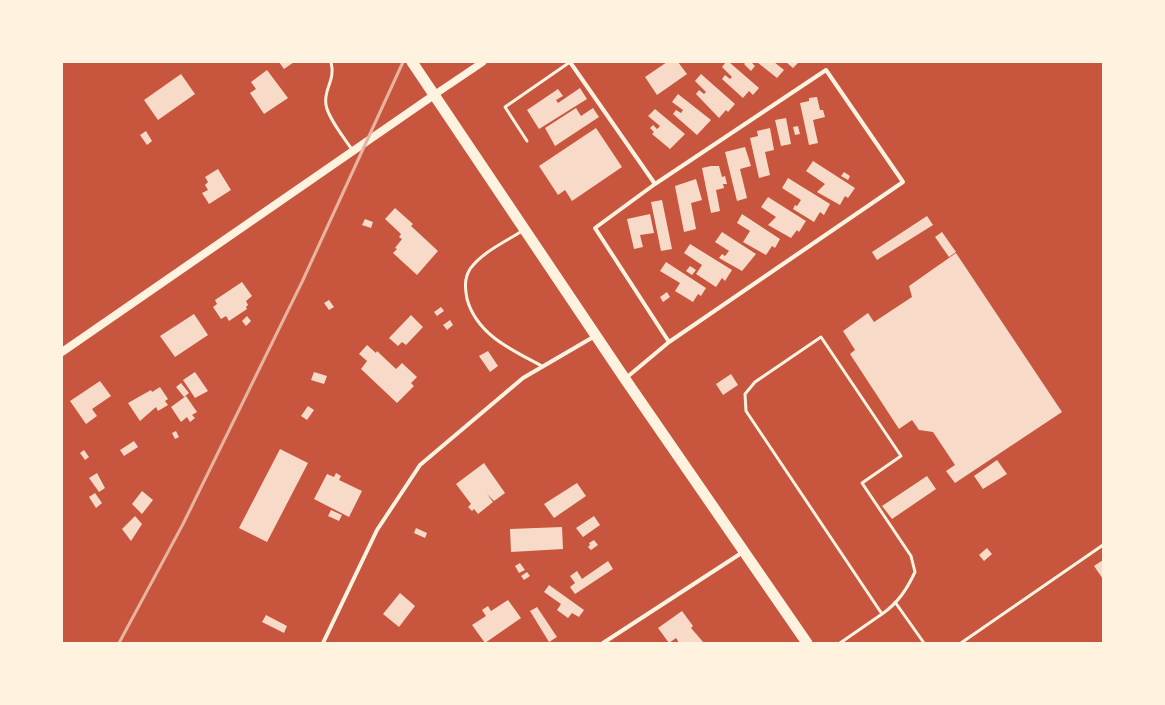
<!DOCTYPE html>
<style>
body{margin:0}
#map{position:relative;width:1165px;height:705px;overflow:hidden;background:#c8553d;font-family:"Asap Condensed",sans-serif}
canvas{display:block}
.frame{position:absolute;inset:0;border:63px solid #fff3e0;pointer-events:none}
</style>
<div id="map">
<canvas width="1165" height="705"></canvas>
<div class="frame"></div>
</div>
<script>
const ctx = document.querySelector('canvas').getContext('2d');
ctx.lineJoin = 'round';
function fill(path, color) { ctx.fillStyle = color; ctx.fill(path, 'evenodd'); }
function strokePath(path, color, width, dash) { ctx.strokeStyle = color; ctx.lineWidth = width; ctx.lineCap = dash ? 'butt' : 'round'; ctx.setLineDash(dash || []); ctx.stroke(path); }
const building = new Path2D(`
 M279,62H294L284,69Z
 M667,62H678L687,74L657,95L645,77Z
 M726,62H729L759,88L753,95L749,91L743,98L722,79L725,75L730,79L732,77L722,67Z
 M746,62H751L755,66L751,71L744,64Z
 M757,62H774L784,70L777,78Z
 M786,62H799L793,68Z
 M267,70L288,98L264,114L250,93L256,89L251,82Z
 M181,74L195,94L158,120L144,100Z
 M701,74L735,104L728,112L726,110L719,118L696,94L699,90L704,94L706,92L695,81Z
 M580,88L587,99L539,129L527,110L558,89L563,96L556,100L558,103Z
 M678,94L711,120L697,135L673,114L676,110L681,113L683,110L672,102Z
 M817,97L820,110H823L825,117L813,120L818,143L809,145L800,103L809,101V98Z
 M576,108L581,116L593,108L599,117L555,146L545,128Z
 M655,109L685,134L670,149L652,134L654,132L650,128L653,125L657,129L660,126L648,116Z
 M786,118L791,144L781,146L775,120Z
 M798,126L800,134L795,135L793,127Z
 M596,128L622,167L572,201L565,190L558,195L539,166Z
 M770,128L774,150L765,152L770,175L759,178L750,138L758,136L757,131Z
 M146,131L152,141L147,145L140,135Z
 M745,147L751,166L740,169L747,198L737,201L725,152Z
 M813,161L855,188L848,198L845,196L840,205L817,192L825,184L806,171Z
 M711,166H719L722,177L725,176L727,184H723L724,188L716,190L720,211L711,213L702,168Z
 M218,169L231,190L209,204L202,193L208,190L205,185L208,182L205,177Z
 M844,172L850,176L848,180L841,176Z
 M788,178L830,204L824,215L820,212L814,222L793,209L795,205L797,206L801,200L782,188Z
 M696,179L702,200L691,203L696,229L684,232L675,186Z
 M768,197L806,221L799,232L797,230L791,238L768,225L776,217L761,207Z
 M662,200L672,249L661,251L651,202Z
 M395,208L413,224L411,226L438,251L417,275L393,253L397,249L395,248L402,239L399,237L401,234L385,219Z
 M650,214L654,233L640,235L643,247L634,249L627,219Z
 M742,214L780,239L775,248L772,246L766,255L743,242L750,231L737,223Z
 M927,216L933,225L877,260L872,252Z
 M365,219L373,222L371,228L362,225Z
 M722,232L756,254L742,271L719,258L722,254L725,256L729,251L715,242Z
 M942,232L956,252L949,257L935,237Z
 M690,244L732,270L725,281L722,278L716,287L696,274L702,265L684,253Z
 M956,253L1062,412L955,483L946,471L955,465L933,432L919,430L912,420L899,429L850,354L855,350L843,331L868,313L874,322L912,297L909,286Z
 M666,262L706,288L701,296L698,294L693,302L675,291L680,283L660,271Z
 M690,266L696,270L692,275L686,271Z
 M242,282L252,296L246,301L248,305L246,307L247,309L229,321L226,316L221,319L213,307L217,304L215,300Z
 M667,292L670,297L663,302L660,297Z
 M329,300L334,307L329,310L324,303Z
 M441,307L444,311L437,316L434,312Z
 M194,314L208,335L175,357L160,336Z
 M411,315L423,327L406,345L402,342L398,346L389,338Z
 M247,316L251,321L246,326L242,321Z
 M450,320L453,325L447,330L443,325Z
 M367,345L376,353L377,351L396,369L402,363L417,377L411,383L414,386L397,403L361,369L367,361L359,354Z
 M488,351L498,366L490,372L479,356Z
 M195,372L208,391L195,398L183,380Z
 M314,372L327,376L324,384L311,380Z
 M731,374L738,385L723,395L716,384Z
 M100,381L111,396L92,409L97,416L86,424L70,401Z
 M181,383L189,393L184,397L176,387Z
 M160,387L168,399L165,401L168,405L158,411L156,407L140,421L128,403L151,390L152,392Z
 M186,396L197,412L192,415L195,418L190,422L187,417L181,422L171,407Z
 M308,406L314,410L307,420L301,416Z
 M176,431L179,437L175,439L172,433Z
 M134,441L138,447L124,456L120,450Z
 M280,449L308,463L267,542L239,528Z
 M84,450L89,457L85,460L80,453Z
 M997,460L1007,474L983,489L974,476Z
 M484,463L505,493L494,501L487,494L493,502L478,514L474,509L472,511L468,507L471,504L456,484Z
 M97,473L105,488L99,492L89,478Z
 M336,473L341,476L339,480L362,491L349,517L314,499L327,474L334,477Z
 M927,476L936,489L892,519L882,506Z
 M577,483L586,496L554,518L544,504Z
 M142,491L153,500L142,514L132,504Z
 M95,493L102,503L96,508L89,497Z
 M331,510L342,515L339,521L328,516Z
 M135,516L142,524L131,541L122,529Z
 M594,516L600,525L583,537L576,528Z
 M562,527L563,549L511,552L510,529Z
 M416,528L427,533L425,538L414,533Z
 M594,540L598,545L591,550L588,547L590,545L589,543Z
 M987,548L992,554L984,561L979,555Z
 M1103,560V579L1094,566Z
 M608,561L613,569L575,594L570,587L575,583L570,576L577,571L582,579Z
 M520,563L525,570L519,573L515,566Z
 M527,572L530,576L524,580L521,576Z
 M549,585L584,610L579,617L572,613L568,618L557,610L561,604L544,592Z
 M400,593L415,606L399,627L383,614Z
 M508,600L521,618L485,643L472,625L486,616L482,610L488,606L491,611Z
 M537,607L557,637L549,642L530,611Z
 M682,611L693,626L691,628L704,643H679L676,638L669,643L658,628Z
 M266,615L287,626L284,633L262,622Z`);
const service = new Path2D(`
 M331,62C336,81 323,89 326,105C328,118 345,139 353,151
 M527,141L505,107L570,62
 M522,231C505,242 482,252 470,269C464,279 465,288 467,299C477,335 512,350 542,366
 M895,602L924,643
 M840,643L882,614C898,603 907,589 915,572L911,556L862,483L901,456L821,337L755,382L745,394L746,411L882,614
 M961,643L1103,545`);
const minor = new Path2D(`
 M570,62L655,184
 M626,378L669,342L903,182L826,70L655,184L595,228L669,342
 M323,643L377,530L420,465L523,378L595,336
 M603,643L743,552`);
const tertiary = new Path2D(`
 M434,95L483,62`);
const secondary = new Path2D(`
 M62,352L434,95`);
const trunk = new Path2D(`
 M412,62L625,379L807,643`);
const rail = new Path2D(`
 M119,643L183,524L302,282L403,62`);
fill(building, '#f7dbc8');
strokePath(service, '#fff3e0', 3);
strokePath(minor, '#fff3e0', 4);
strokePath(tertiary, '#fff3e0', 7);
strokePath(secondary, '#fff3e0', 8);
strokePath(trunk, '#fff3e0', 11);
strokePath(rail, '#e9b49f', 3);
</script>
